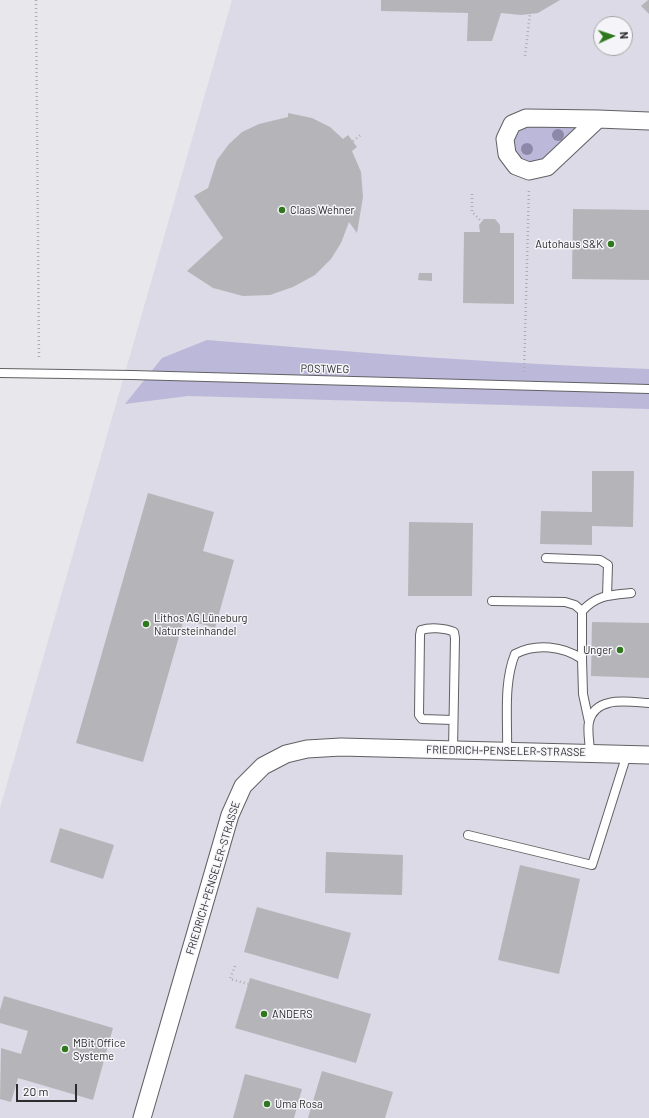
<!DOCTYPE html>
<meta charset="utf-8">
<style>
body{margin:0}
#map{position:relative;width:649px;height:1118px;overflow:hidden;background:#e8e7ec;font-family:Barlow,sans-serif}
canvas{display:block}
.north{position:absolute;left:593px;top:16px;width:40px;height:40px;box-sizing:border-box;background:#f5f5f9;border:1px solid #a5a4a7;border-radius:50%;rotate:87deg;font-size:11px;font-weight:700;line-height:16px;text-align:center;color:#2c2b2d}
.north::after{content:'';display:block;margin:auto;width:14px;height:18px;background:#2f781d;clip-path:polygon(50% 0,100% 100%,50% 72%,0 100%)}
.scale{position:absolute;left:16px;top:1084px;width:61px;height:18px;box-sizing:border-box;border:2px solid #2c2b2d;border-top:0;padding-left:5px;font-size:12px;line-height:14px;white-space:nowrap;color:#2c2b2d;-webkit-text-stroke:3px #f5f5f9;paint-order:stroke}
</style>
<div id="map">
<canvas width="649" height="1118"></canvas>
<div class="north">N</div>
<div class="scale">20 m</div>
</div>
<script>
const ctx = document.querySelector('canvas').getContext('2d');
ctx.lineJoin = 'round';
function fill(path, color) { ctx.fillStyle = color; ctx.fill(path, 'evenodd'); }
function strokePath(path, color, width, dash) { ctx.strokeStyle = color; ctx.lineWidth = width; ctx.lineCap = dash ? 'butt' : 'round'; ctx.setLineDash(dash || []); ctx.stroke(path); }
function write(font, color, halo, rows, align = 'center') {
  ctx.font = font + ' Barlow,sans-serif'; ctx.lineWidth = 3; ctx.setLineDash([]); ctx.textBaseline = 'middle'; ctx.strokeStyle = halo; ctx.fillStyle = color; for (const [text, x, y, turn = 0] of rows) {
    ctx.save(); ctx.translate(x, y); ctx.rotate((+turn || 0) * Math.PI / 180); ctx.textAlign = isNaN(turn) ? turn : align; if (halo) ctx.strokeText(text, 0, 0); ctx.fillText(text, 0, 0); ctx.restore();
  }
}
const built = new Path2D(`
 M232,0H649V1118H0V808ZM601,24H625V48H601Z`);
const green = new Path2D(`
 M598,120L529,171L507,154L512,124Z
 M207,340C354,352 501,364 649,369V409L188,396L125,404L162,358Z`);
const building = new Path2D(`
 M381,0H560L538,13L521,15L501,13L492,41H467L468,13L381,11Z
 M648,0H649V14L641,6Z
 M288,113L312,118L330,127L343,139L348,135L357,147L352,151L361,172L363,197L357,233L349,222L341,243L331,259L315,275L293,287L270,295L243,296L213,288L187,271L223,238L194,196L208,188L217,160L229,144L242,132L259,124L288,117Z
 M573,209L649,210V280L572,279Z
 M484,219H495L500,225V233H514V304L463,303L464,232H480L479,225Z
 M419,273H432V281L418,280Z
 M592,471H634L633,527L592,526V545L540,544L541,511L592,512Z
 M148,493L214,512L203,551L234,560L215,628L184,619L143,762L76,743Z
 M409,522L473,523L472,596H408Z
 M592,622L649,623V678L591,676Z
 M60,828L114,845L103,879L50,862Z
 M326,852L403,855L402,895L325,893Z
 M520,865L580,879L559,974L498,960Z
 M257,907L351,933L338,979L244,952Z
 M250,978L371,1014L356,1063L235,1028Z
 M4,996L113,1028L93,1100L18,1078L11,1102L0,1099L1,1048L21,1054L28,1031L0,1023V1010Z
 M322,1071L393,1092L385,1118H308Z
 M245,1074L302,1089L294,1118H233Z`);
const path = new Path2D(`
 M36,0L39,359
 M525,56L530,14
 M353,141L362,134
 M472,194V212L482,222
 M524,372L529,189
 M235,966L230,979L248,984`);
const service = new Path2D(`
 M0,373L132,375L649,389
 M546,558L600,560L608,565L607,596
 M492,601L565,602L575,605L582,611
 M582,659V611C597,595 610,595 631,593
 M453,750L455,638L454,632C445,628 430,627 421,630L420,635L419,715L422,719L453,720
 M507,752C508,720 503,684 515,654C536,643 563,646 582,659L583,694L589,722
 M590,753C590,744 587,731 589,722C595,695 629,702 649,703
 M468,835L592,865L627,754`);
const minor = new Path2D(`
 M598,119L547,167L529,171L516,166L507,154L505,139L512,124L526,118L598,119L649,121
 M142,1118L230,815L243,786L263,766L286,754L307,749L341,747L649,755`);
const trees = [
 [558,135],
 [527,149]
];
const markers = [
 [282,210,4,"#2f781d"],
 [611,244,4,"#2f781d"],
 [146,624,4,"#2f781d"],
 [620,650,4,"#2f781d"],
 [264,1014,4,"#2f781d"],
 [65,1049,4,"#2f781d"],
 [267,1104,4,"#2f781d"]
];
const poiNames = [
 ["Claas Wehner",290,210],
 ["Autohaus S&K",603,244,"right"],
 ["Lithos AG Lüneburg",154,618],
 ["Natursteinhandel",154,631],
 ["Unger",612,650,"right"],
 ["ANDERS",272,1014],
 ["MBit Office",73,1043],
 ["Systeme",73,1056],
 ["Uma Rosa",275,1104]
];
const streetNames = [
 ["POSTWEG",325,369,1],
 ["FRIEDRICH-PENSELER-STRASSE",506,751,1],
 ["FRIEDRICH-PENSELER-STRASSE",213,878,-73]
];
fill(built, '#dbdae6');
fill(green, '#bcb8d9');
fill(building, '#b5b5b9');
strokePath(service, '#616164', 10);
strokePath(minor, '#616164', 19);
strokePath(path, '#adacb0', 2.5, [1, 3]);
strokePath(service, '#fff', 8);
strokePath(minor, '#fff', 17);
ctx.fillStyle = '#8e88a8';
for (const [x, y] of trees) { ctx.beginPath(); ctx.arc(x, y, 6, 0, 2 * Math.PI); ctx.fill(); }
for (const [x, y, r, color] of markers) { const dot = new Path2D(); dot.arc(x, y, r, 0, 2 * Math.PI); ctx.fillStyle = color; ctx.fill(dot); strokePath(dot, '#f5f5f9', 1.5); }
write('11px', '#2c2b2d', '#f5f5f9', poiNames, 'left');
write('11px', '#2c2b2d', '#f5f5f9', streetNames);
</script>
